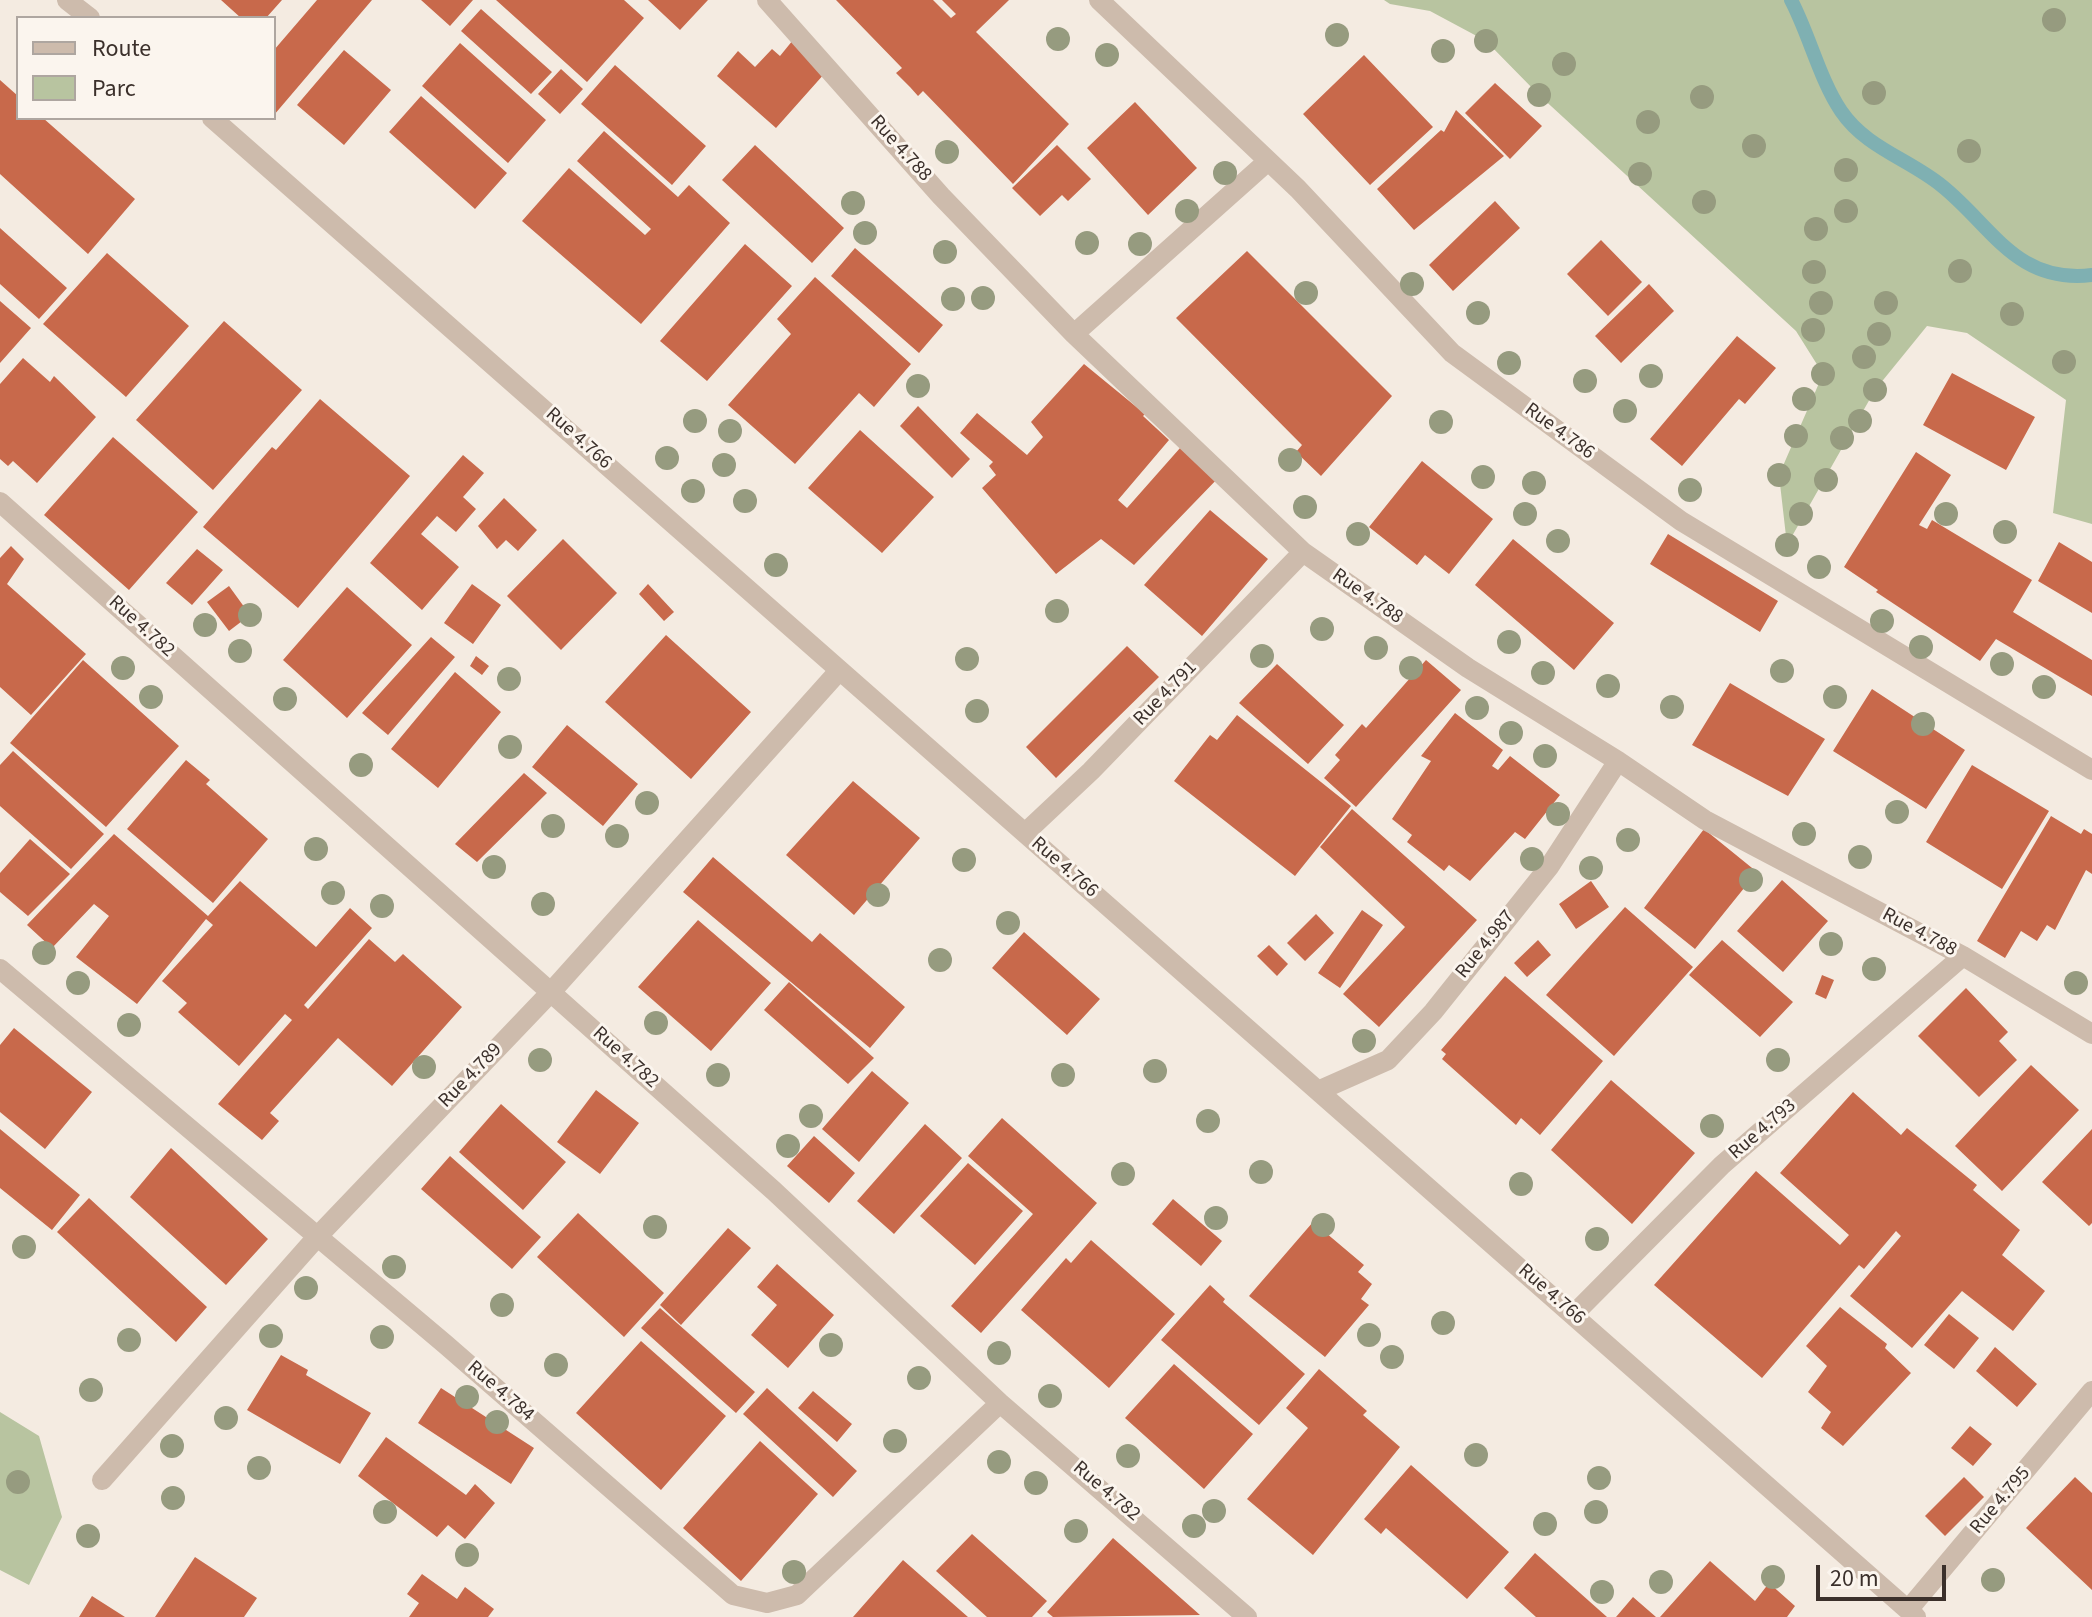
<!DOCTYPE html>
<style>
body{margin:0}
#map{position:relative;width:2092px;height:1617px;overflow:hidden;background:#f4ebe1;font-family:"Source Sans 3",sans-serif}
canvas{display:block}
.legend{position:absolute;left:16px;top:16px;width:260px;height:104px;box-sizing:border-box;background:#fbf5ee;border:2px solid #aea6a0;margin:0;padding:10px 14px;list-style:none;font-size:24px;color:#3b302b}
.legend li{display:flex;align-items:center;gap:16px;height:40px}
.legend b{width:40px;border:2px solid #aea6a0}
.scale{position:absolute;left:1816px;top:1565px;width:130px;height:36px;box-sizing:border-box;border:4px solid #3b302b;border-top:0;padding-left:10px;font-size:24px;line-height:28px;white-space:nowrap;color:#3b302b;-webkit-text-stroke:6px #fbf5ee;paint-order:stroke}
</style>
<div id="map">
<canvas width="2092" height="1617"></canvas>
<ul class="legend">
<li><b style="height:10px;background:#cdbbac"></b>Route</li>
<li><b style="height:22px;background:#b8c4a0"></b>Parc</li>
</ul>
<div class="scale">20 m</div>
</div>
<script>
const ctx = document.querySelector('canvas').getContext('2d');
ctx.lineJoin = 'round';
function fill(path, color) { ctx.fillStyle = color; ctx.fill(path, 'evenodd'); }
function strokePath(path, color, width, dash) { ctx.strokeStyle = color; ctx.lineWidth = width; ctx.lineCap = dash ? 'butt' : 'round'; ctx.setLineDash(dash || []); ctx.stroke(path); }
function write(font, color, halo, rows, align = 'center') {
  ctx.font = font + ' "Source Sans 3",sans-serif'; ctx.lineWidth = 6; ctx.setLineDash([]); ctx.textBaseline = 'middle'; ctx.strokeStyle = halo; ctx.fillStyle = color; for (const [text, x, y, turn = 0] of rows) {
    ctx.save(); ctx.translate(x, y); ctx.rotate((+turn || 0) * Math.PI / 180); ctx.textAlign = isNaN(turn) ? turn : align; if (halo) ctx.strokeText(text, 0, 0); ctx.fillText(text, 0, 0); ctx.restore();
  }
}
const green = new Path2D(`
 M1384,0H2092V524L2053,513L2066,400L1967,333L1927,326L1875,390L1787,545L1779,475L1823,374L1796,331L1539,95L1486,41L1430,11L1390,4Z
 M0,1412L39,1436L62,1517L29,1585L0,1570Z`);
const stream = new Path2D(`
 M1791,0C1809,34 1820,80 1841,111C1866,148 1909,159 1942,186C1992,226 2016,284 2092,275`);
const building = new Path2D(`
 M221,0H282L266,18H241Z
 M317,0H372L274,115V50Z
 M421,0H473L450,26Z
 M496,0H624L644,18L587,82Z
 M648,0H708L680,30Z
 M836,0H933L951,18L956,14L942,0H1009L976,32L1069,124L1013,184L923,91L918,96L910,87L896,73L902,68Z
 M481,9L552,72L531,94L461,31Z
 M793,40L825,73L776,128L717,76L738,51L755,67L772,49L780,56Z
 M460,43L546,120L508,163L422,86Z
 M344,50L391,90L344,145L297,105Z
 M1364,55L1433,127L1370,185L1303,114Z
 M615,65L706,146L672,185L581,104Z
 M561,69L583,89L560,114L538,94Z
 M0,80L18,96V118H43L135,199L88,254L0,174Z
 M1495,83L1542,126L1510,159L1465,113Z
 M421,96L507,173L475,209L389,132Z
 M1135,102L1197,168L1148,215L1087,148Z
 M1456,110L1504,156L1414,230L1377,189L1441,130L1444,132Z
 M604,131L678,197L689,185L730,223L641,324L522,221L569,168L645,235L651,229L577,161Z
 M755,145L844,228L812,263L722,180Z
 M1057,145L1091,179L1068,201L1062,195L1040,216L1012,188Z
 M1495,201L1520,228L1453,291L1429,265Z
 M0,228L67,288L39,319L0,284Z
 M1601,240L1642,282L1608,316L1567,274Z
 M745,244L792,286L707,381L660,341Z
 M855,248L943,325L919,353L831,276Z
 M1247,251L1392,396L1321,476L1296,452L1302,445L1176,318Z
 M107,253L189,326L126,397L43,324Z
 M815,277L911,364L874,407L859,393L795,464L728,405L791,334L777,319Z
 M1649,284L1674,311L1621,363L1595,336Z
 M0,301L31,328L0,363Z
 M224,321L302,390L213,490L136,420Z
 M1737,336L1776,368L1745,404L1739,399L1682,466L1650,439Z
 M23,358L50,382L54,376L96,417L37,483L13,461L8,466L0,459V384Z
 M1084,364L1145,414L1143,416L1169,440L1118,500L1127,508L1188,439L1222,474L1134,565L1101,539L1056,574L982,488L996,475L989,466L993,462L960,433L977,413L1027,455L1043,437L1031,422Z
 M1952,373L2035,417L2006,470L1923,425Z
 M320,399L410,476L298,608L203,527L272,447L276,450Z
 M918,406L970,459L952,478L900,426Z
 M860,430L934,497L882,553L808,488Z
 M113,437L198,512L129,590L44,515Z
 M1916,452L1951,475L1919,525L1927,529L1932,520L2032,580L2013,612L2092,660V696L1996,639L1980,661L1876,592L1878,590L1844,567Z
 M463,455L484,473L463,497L476,509L456,532L437,516L421,534L459,567L422,610L370,563Z
 M1422,461L1493,519L1449,574L1425,555L1417,565L1369,527Z
 M504,498L537,530L518,551L506,540L497,549L478,526Z
 M1210,510L1268,559L1202,636L1144,585Z
 M1668,534L1778,601L1760,632L1650,564Z
 M563,539L617,593L561,650L507,596Z
 M1513,539L1614,623L1574,670L1475,585Z
 M2059,542L2092,562V613L2038,581Z
 M11,546L24,559L7,584L86,654L31,715L0,687V558Z
 M197,549L223,570L192,605L166,583Z
 M472,584L501,605L473,644L444,623Z
 M648,584L674,612L664,621L639,594Z
 M229,586L250,615L229,631L207,602Z
 M347,587L412,645L347,718L283,660Z
 M666,635L751,712L691,779L605,702Z
 M431,637L455,657L388,735L362,713Z
 M1127,646L1159,677L1056,778L1026,747Z
 M476,656L489,666L482,675L470,666Z
 M83,660L179,746L106,827L10,743Z
 M1426,660L1461,690L1356,807L1324,778L1340,760L1335,755L1362,724L1366,728Z
 M1277,664L1344,725L1308,764L1239,703Z
 M455,672L501,712L438,788L391,749Z
 M1730,683L1825,739L1788,796L1692,745Z
 M1872,689L1965,750L1926,809L1833,751Z
 M1455,713L1503,750L1492,766L1498,770L1510,756L1560,795L1525,839L1515,832L1470,881L1449,865L1444,871L1407,842L1412,835L1392,819L1431,761L1421,756Z
 M1237,715L1351,806L1295,876L1174,781L1210,735L1217,740Z
 M567,725L638,784L603,826L532,767Z
 M13,751L104,834L71,869L0,806V765Z
 M186,760L210,780L206,784L268,839L213,903L127,829Z
 M1972,765L2049,811L2002,889L1926,842Z
 M524,773L547,793L477,862L455,844Z
 M853,781L920,838L854,915L786,855Z
 M1352,809L1477,920L1379,1027L1343,994L1405,927L1320,847Z
 M2051,816L2081,834L2084,829L2092,834V874L2086,870L2055,930L2047,925L2037,941L2021,931L2005,958L1977,941Z
 M1704,829L1757,872L1695,949L1644,908Z
 M114,834L208,916L240,881L316,947L350,908L372,928L304,1005L308,1009L369,939L395,962L403,954L462,1007L392,1086L338,1038L270,1113L279,1121L262,1140L218,1104L292,1020L285,1014L239,1066L178,1012L187,1003L162,981L213,925L206,919L137,1004L76,957L109,916L94,904L52,948L27,925Z
 M30,839L70,874L28,916L0,892V873Z
 M713,857L812,942L820,933L905,1007L870,1048L683,892Z
 M1782,880L1828,921L1783,972L1737,931Z
 M1591,881L1609,907L1576,929L1559,904Z
 M1625,907L1693,967L1614,1056L1546,995Z
 M1362,910L1383,925L1340,988L1318,973Z
 M1316,914L1334,933L1305,961L1287,943Z
 M698,920L771,983L711,1051L638,987Z
 M1024,932L1100,999L1067,1035L992,968Z
 M1538,940L1551,955L1527,977L1514,963Z
 M1722,940L1793,1002L1760,1037L1689,975Z
 M1269,945L1288,964L1277,976L1257,956Z
 M1822,975L1834,980L1826,999L1815,994Z
 M1505,976L1603,1061L1540,1135L1521,1118L1516,1125L1442,1059L1446,1054L1441,1050Z
 M789,982L874,1058L848,1084L764,1010Z
 M1966,988L2008,1032L1999,1041L2017,1060L1979,1097L1918,1036Z
 M14,1028L92,1092L45,1149L0,1112V1045Z
 M2031,1065L2079,1110L2002,1191L1955,1146Z
 M872,1071L909,1103L859,1162L822,1129Z
 M1611,1080L1695,1153L1632,1224L1551,1150Z
 M596,1090L639,1123L600,1174L557,1142Z
 M1853,1092L1901,1135L1907,1128L1977,1185L1973,1190L2020,1230L2002,1255L2045,1291L2013,1331L1962,1291L1912,1348L1850,1296L1901,1236L1896,1231L1864,1269L1859,1265L1762,1378L1654,1285L1756,1171L1840,1245L1849,1235L1780,1173Z
 M501,1104L566,1162L523,1210L459,1152Z
 M1002,1118L1097,1203L981,1333L951,1306L1033,1214L968,1156Z
 M925,1124L962,1158L894,1234L857,1201Z
 M0,1129L80,1195L52,1230L0,1188Z
 M2092,1129V1223L2089,1226L2042,1182Z
 M814,1136L855,1173L829,1203L787,1166Z
 M171,1148L268,1239L226,1285L130,1197Z
 M450,1156L541,1237L512,1269L421,1189Z
 M968,1163L1023,1211L975,1265L920,1216Z
 M89,1198L207,1307L176,1342L57,1232Z
 M1173,1199L1222,1241L1201,1266L1152,1224Z
 M578,1213L664,1293L624,1337L537,1257Z
 M1313,1222L1364,1265L1358,1272L1372,1284L1361,1299L1369,1305L1325,1357L1249,1296Z
 M728,1228L751,1248L681,1325L660,1305Z
 M1091,1240L1175,1314L1109,1388L1021,1310L1066,1258L1071,1263Z
 M777,1264L834,1315L788,1368L751,1335L777,1305L757,1287Z
 M1210,1285L1225,1299L1223,1302L1305,1374L1259,1425L1161,1340Z
 M1840,1307L1887,1344L1885,1348L1911,1373L1843,1446L1821,1428L1831,1412L1808,1392L1827,1366L1806,1346Z
 M660,1308L755,1392L736,1413L641,1328Z
 M1949,1314L1979,1338L1954,1369L1924,1345Z
 M641,1341L726,1416L661,1490L576,1413Z
 M1995,1347L2037,1384L2017,1407L1976,1371Z
 M281,1355L308,1370L306,1375L371,1413L340,1464L247,1410Z
 M1174,1364L1253,1434L1204,1489L1125,1418Z
 M1319,1369L1367,1411L1363,1415L1400,1447L1313,1555L1247,1499L1308,1428L1286,1408Z
 M441,1388L534,1448L511,1484L418,1423Z
 M767,1388L857,1471L833,1497L743,1414Z
 M813,1391L852,1424L837,1442L798,1408Z
 M1970,1426L1992,1444L1973,1466L1951,1448Z
 M386,1437L466,1495L475,1484L495,1503L465,1539L448,1525L437,1537L358,1476Z
 M760,1441L818,1494L741,1581L683,1528Z
 M1411,1465L1509,1552L1467,1599L1386,1528L1381,1534L1364,1519Z
 M1964,1477L1984,1497L1945,1536L1925,1516Z
 M2075,1477L2092,1493V1590L2026,1528Z
 M972,1534L1047,1601L1032,1617H987L936,1571Z
 M1113,1538L1200,1615L1053,1617L1047,1612Z
 M1535,1553L1607,1617H1536L1504,1588Z
 M195,1557L257,1598L244,1617H155Z
 M903,1560L968,1617H853Z
 M1710,1561L1755,1601L1769,1583L1795,1606L1787,1617H1660Z
 M422,1574L457,1599L465,1587L494,1609L488,1617H409L419,1603L407,1594Z
 M92,1596L125,1617H79Z
 M1633,1597L1656,1617H1616Z`);
const minor = new Path2D(`
 M67,0L90,18
 M767,0L941,196L1074,334L1303,552L1468,668L1618,761L1705,820L1963,956L2092,1034
 M1099,0L1298,189L1452,353L1681,521L2092,770
 M212,118L1916,1617
 M1074,334L1268,161
 M0,502L774,1191L1000,1403L1247,1617
 M1025,833L1091,771L1303,552
 M0,969L445,1344L733,1595L767,1603L797,1595L1000,1403
 M1318,1091L1388,1060L1433,1012L1549,867L1618,761
 M1574,1314L1722,1165L1963,956
 M102,1480L317,1237L551,992L838,672
 M1908,1610L2092,1391`);
const trees = [
 [2054,20],
 [1337,35],
 [1058,39],
 [1486,41],
 [1443,51],
 [1107,55],
 [1564,64],
 [1874,93],
 [1539,95],
 [1702,97],
 [1648,122],
 [1754,146],
 [1969,151],
 [947,152],
 [1846,170],
 [1225,173],
 [1640,174],
 [1704,202],
 [853,203],
 [1187,211],
 [1846,211],
 [1816,229],
 [865,233],
 [1087,243],
 [1140,244],
 [945,252],
 [1960,271],
 [1814,272],
 [1412,284],
 [1306,293],
 [983,298],
 [953,299],
 [1821,303],
 [1886,303],
 [1478,313],
 [2012,314],
 [1813,330],
 [1879,334],
 [1864,357],
 [2064,362],
 [1509,363],
 [1823,374],
 [1651,376],
 [1585,381],
 [918,386],
 [1875,390],
 [1804,399],
 [1625,411],
 [695,421],
 [1860,421],
 [1441,422],
 [730,431],
 [1796,436],
 [1842,438],
 [667,458],
 [1290,460],
 [724,465],
 [1779,475],
 [1483,477],
 [1826,480],
 [1534,483],
 [1690,490],
 [693,491],
 [745,501],
 [1305,507],
 [1525,514],
 [1801,514],
 [1946,514],
 [2005,532],
 [1358,534],
 [1558,541],
 [1787,545],
 [776,565],
 [1819,567],
 [1057,611],
 [250,615],
 [1882,621],
 [205,625],
 [1322,629],
 [1509,642],
 [1921,647],
 [1376,648],
 [240,651],
 [1262,656],
 [967,659],
 [2002,664],
 [123,668],
 [1411,668],
 [1782,671],
 [1543,673],
 [509,679],
 [1608,686],
 [2044,687],
 [151,697],
 [1835,697],
 [285,699],
 [1672,707],
 [1477,708],
 [977,711],
 [1923,724],
 [1511,733],
 [510,747],
 [1545,756],
 [361,765],
 [647,803],
 [1897,812],
 [1558,814],
 [553,826],
 [1804,834],
 [617,836],
 [1628,840],
 [316,849],
 [1860,857],
 [1532,859],
 [964,860],
 [494,867],
 [1591,868],
 [1751,880],
 [333,893],
 [878,895],
 [543,904],
 [382,906],
 [1008,923],
 [1831,944],
 [44,953],
 [940,960],
 [1874,969],
 [78,983],
 [2076,983],
 [656,1023],
 [129,1025],
 [1364,1041],
 [540,1060],
 [1778,1060],
 [424,1067],
 [1155,1071],
 [718,1075],
 [1063,1075],
 [811,1116],
 [1208,1121],
 [1712,1126],
 [788,1146],
 [1261,1172],
 [1123,1174],
 [1521,1184],
 [1216,1218],
 [1323,1225],
 [655,1227],
 [1597,1239],
 [24,1247],
 [394,1267],
 [306,1288],
 [502,1305],
 [1443,1323],
 [1369,1335],
 [271,1336],
 [382,1337],
 [129,1340],
 [831,1345],
 [999,1353],
 [1392,1357],
 [556,1365],
 [919,1378],
 [91,1390],
 [1050,1396],
 [467,1397],
 [226,1418],
 [497,1422],
 [895,1441],
 [172,1446],
 [1476,1455],
 [1128,1456],
 [999,1462],
 [259,1468],
 [1599,1478],
 [18,1482],
 [1036,1483],
 [173,1498],
 [1214,1511],
 [385,1512],
 [1596,1512],
 [1545,1524],
 [1194,1526],
 [1076,1531],
 [88,1536],
 [467,1555],
 [794,1572],
 [1773,1577],
 [1993,1580],
 [1661,1582],
 [1602,1592]
];
const streetNames = [
 ["Rue 4.788",900,149,48],
 ["Rue 4.786",1559,432,36],
 ["Rue 4.766",578,439,42],
 ["Rue 4.788",1367,597,35],
 ["Rue 4.782",141,627,42],
 ["Rue 4.791",1166,694,-46],
 ["Rue 4.766",1064,868,41],
 ["Rue 4.788",1919,933,28],
 ["Rue 4.987",1486,945,-51],
 ["Rue 4.782",625,1058,42],
 ["Rue 4.789",471,1076,-46],
 ["Rue 4.793",1763,1130,-41],
 ["Rue 4.766",1551,1295,41],
 ["Rue 4.784",500,1392,41],
 ["Rue 4.782",1106,1492,40],
 ["Rue 4.795",2001,1501,-50]
];
fill(green, '#b8c4a0');
strokePath(stream, '#7fb0b2', 14);
fill(building, '#c8694b');
strokePath(minor, '#cdbbac', 20);
ctx.fillStyle = '#969b7f';
for (const [x, y] of trees) { ctx.beginPath(); ctx.arc(x, y, 12, 0, 2 * Math.PI); ctx.fill(); }
write('20px', '#3b302b', '#fbf5ee', streetNames);
</script>
